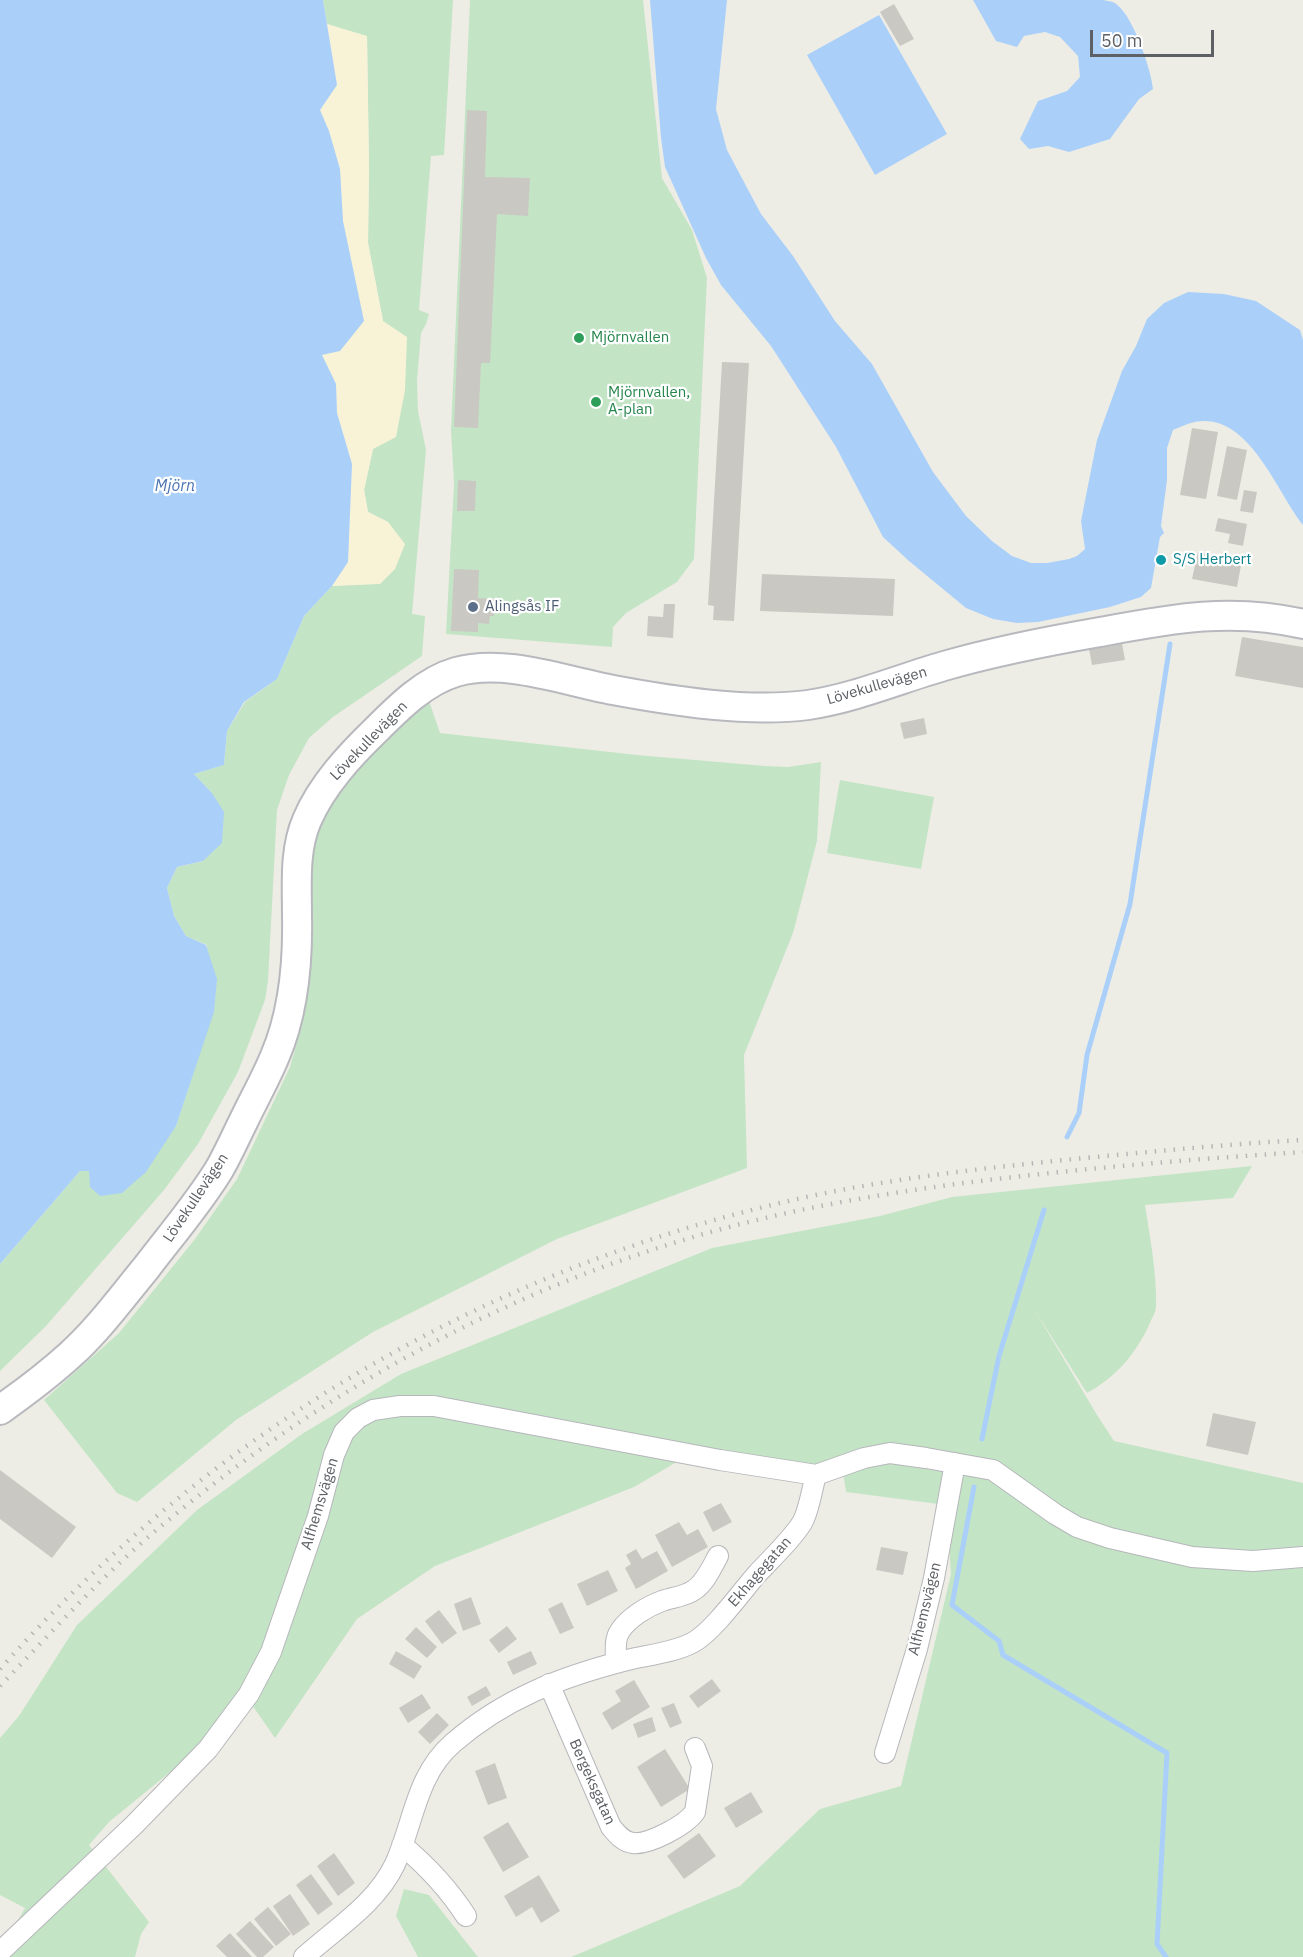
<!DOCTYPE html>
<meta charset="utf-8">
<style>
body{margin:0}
#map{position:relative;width:1303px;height:1957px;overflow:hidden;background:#eeede5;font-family:"IBM Plex Sans",sans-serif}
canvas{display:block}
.scale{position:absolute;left:1090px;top:30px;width:124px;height:27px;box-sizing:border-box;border:3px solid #5d6065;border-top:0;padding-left:8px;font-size:18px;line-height:21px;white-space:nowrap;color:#5d6065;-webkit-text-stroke:4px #fff;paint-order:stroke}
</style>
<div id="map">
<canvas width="1303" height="1957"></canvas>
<div class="scale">50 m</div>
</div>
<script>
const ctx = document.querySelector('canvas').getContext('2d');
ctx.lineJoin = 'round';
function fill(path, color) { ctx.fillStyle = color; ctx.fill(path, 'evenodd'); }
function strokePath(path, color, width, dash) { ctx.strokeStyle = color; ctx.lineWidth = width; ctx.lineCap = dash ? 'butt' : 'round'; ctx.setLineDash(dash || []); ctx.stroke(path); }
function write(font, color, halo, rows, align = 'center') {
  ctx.font = font + ' "IBM Plex Sans",sans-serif'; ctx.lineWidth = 4.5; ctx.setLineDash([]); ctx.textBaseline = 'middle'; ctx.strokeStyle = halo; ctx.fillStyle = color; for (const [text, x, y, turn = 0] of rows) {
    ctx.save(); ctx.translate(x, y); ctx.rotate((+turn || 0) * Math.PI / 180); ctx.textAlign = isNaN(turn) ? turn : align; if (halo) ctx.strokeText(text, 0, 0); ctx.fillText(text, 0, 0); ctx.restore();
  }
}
const green = new Path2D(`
 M323,0H453L444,155L431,156L419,310L429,314L426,324L421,333L417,381L418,411L426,450L412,614L425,616L422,656L333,717L309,738L289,775L277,810L268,981L265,1000L238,1072L198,1144L164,1190L46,1326L0,1371V1264L80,1171H89L176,1126L193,1074L207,945L186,936L174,916L167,888L177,867L203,861L212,793L194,774L224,765L227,731L245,702L277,679L304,616L332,586L380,583L388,522L368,512L364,490L373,449L383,321L368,243L369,168L367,37L327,24Z
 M470,0H643L662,178L692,230L707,278L694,559L677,582L626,613L613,627L612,647L446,634L454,484L451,430Z
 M429,701L440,733L637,755L765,766L788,767L821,762L817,841L793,933L744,1055L747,1168L557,1239L373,1332L236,1420L137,1502L117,1493L44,1400L119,1333L195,1239L237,1179L290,1067L302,1024L308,946L311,845L329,804L377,747Z
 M840,780L934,797L921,869L827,853Z
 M1252,1166L1233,1198L1145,1205C1150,1238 1157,1273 1156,1306C1156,1312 1152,1318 1150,1323C1136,1354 1116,1377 1087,1393L1034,1309L1097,1415L1114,1441L1303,1483V1957H571L740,1886L820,1809L901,1786L951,1574L946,1505L846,1492L843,1472L699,1449L634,1487L435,1566L357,1619L275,1738L252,1705L109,1822L89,1845L149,1922L141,1934L135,1957H0V1952L25,1908L0,1895V1738L19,1716L77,1625L197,1510L302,1434L401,1374L712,1248L880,1216L952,1197Z
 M404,1889L429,1895L478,1957H418L396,1916Z`);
const sand = new Path2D(`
 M327,24L367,36L369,168L368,243L383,321L407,337L405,390L396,437L373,449L364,490L368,512L388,522L405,544L395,569L380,584L332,586L348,562L352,464L337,413L336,384L322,355L343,221L340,169L320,110L337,85Z`);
const water = new Path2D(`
 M0,0H323L337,85L320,110L329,131L340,169L343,221L364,321L340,351L322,355L336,384L337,413L352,464L348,562L332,586L304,616L277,679L244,702L227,731L224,765L194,774L212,793L224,812L222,843L203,861L177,867L167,888L174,916L186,936L206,945L217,979L214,1012L176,1126L146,1172L122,1193L100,1196L90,1187L89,1171H80L0,1264Z
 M650,0H727L716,109L727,150L761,214L793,256L835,321L872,364L933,472L966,516L992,541L1012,556L1031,563H1047L1069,559L1077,556L1085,549L1081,521L1097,440L1122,371L1136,346L1147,319L1164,303L1188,292L1224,294L1256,301L1300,330L1303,340V525C1277,492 1252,421 1204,421C1193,421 1182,426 1173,430L1167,448V480L1161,526L1164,533L1160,537L1151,588L1141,597L1110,607L1038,622L1017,623L993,619L966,608L909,561L883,537L836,447L771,346L721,285L706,258L665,167L661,138Z
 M973,0H1103C1106,1 1110,1 1113,2C1132,11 1151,69 1153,89L1139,99L1110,139L1069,152L1048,146L1029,149L1020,139L1038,101L1067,91L1080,77L1078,56L1060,37L1045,32L1024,36L1017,47L996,41Z
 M879,15L947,134L875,175L807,55Z`);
const stream = new Path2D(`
 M1067,1137L1079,1113L1087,1055L1130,904L1170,644
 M982,1439L999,1356L1044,1210
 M974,1487L952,1605L999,1641L1003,1655L1167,1753L1157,1944L1166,1957`);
const building = new Path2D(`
 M894,4L914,39L900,46L880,12Z
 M467,110L487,111L485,177L530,178L528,216L497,214L490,363H481L478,428L454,427Z
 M722,362L749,363L734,621L713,620L714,606L708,605Z
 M1192,428L1218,432L1206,499L1180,495Z
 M1227,446L1247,450L1237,500L1217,496Z
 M458,480L476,481L475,511H457Z
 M1244,490L1257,492L1253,513L1240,511Z
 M1218,518L1247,524L1243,546L1228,543L1230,534L1215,531Z
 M1198,552L1242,560L1237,587L1192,579Z
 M454,569L479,570L478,598L494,599V616H490L489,624L478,623V632L451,631Z
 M762,574L895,579L893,616L760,611Z
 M664,604H675L673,638L647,636L648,616L663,617Z
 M1120,632L1125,660L1092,665L1087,638Z
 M1242,637L1303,647V688L1235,676Z
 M924,718L927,734L904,739L900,723Z
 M1213,1413L1256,1422L1248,1455L1206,1446Z
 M0,1470L76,1527L52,1558L0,1519Z
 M721,1503L732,1522L713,1532L703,1512Z
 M679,1522L687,1535L698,1529L708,1547L672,1567L655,1535Z
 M881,1547L908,1552L903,1575L876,1570Z
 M636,1549L642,1559L657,1551L668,1571L636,1589L625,1568L631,1564L626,1555Z
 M608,1570L618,1591L587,1606L577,1584Z
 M471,1597L481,1624L463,1631L454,1604Z
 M562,1602L574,1628L560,1634L548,1609Z
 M439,1610L457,1633L442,1644L425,1621Z
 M507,1626L517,1639L499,1653L489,1640Z
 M416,1627L437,1647L427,1658L405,1639Z
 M396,1651L422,1666L414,1679L389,1664Z
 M531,1651L537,1664L513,1675L507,1662Z
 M712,1679L721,1691L698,1708L689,1696Z
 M634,1680L650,1707L612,1730L602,1713L621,1701L615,1691Z
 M486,1686L491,1695L472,1706L467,1697Z
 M422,1694L431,1708L408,1723L399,1708Z
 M674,1703L682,1723L670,1728L661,1708Z
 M437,1713L449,1725L430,1744L418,1732Z
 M652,1717L656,1731L638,1738L633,1724Z
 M665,1749L690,1789L661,1807L637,1767Z
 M495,1763L507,1798L488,1805L475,1771Z
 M751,1792L763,1812L736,1828L724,1808Z
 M508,1822L529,1857L503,1872L483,1837Z
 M699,1833L716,1856L684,1879L667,1856Z
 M334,1853L355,1883L338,1896L317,1866Z
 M311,1874L333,1904L318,1915L296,1885Z
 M539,1875L560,1911L541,1923L532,1907L516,1917L504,1896Z
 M290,1894L310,1924L293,1936L273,1906Z
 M268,1907L291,1934L276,1946L254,1919Z
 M250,1921L274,1947L263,1957H257L236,1934Z
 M230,1933L252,1957H227L216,1946Z`);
const street = new Path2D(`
 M616,1663C616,1653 614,1639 620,1631C628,1618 648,1606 662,1601C673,1597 684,1597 694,1590C705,1583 712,1567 718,1556
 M549,1684L611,1827C617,1834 623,1842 633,1843C649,1845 686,1825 695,1812L702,1766L695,1748
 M885,1753L917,1649L934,1578L955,1463
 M402,1845C427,1866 448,1888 466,1916
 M0,1952L134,1825L208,1749L249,1694L271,1652L318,1516L334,1455L344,1432L358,1418L373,1410L400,1406H434L720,1460L816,1475
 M304,1957C336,1928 376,1904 395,1864C414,1822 416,1775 453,1743C505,1698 561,1677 627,1660C648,1655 672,1653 692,1643C712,1633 742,1591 757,1574C769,1561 798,1533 804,1519C810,1505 812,1489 816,1475L864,1458L890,1453L926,1458L993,1470L1055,1514L1077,1527L1110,1538L1192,1557L1253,1561L1303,1557`);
const secondary = new Path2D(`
 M0,1410C24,1393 48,1375 70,1355C98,1330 122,1297 146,1268C171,1235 199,1203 220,1168C229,1152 236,1136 244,1120C254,1099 266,1078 275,1056C293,1014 298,962 297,916C297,884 294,850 307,820C322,785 350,755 377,729C399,707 425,681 456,672C505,658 564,681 613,690C672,701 748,713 808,705C855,698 899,679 944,666C996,651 1048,641 1100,632C1170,619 1232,607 1303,624`);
const rail = new Path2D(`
 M0,1669C215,1427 495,1264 811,1196C901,1177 993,1167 1085,1158C1158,1151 1230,1144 1303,1140
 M0,1686C54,1630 106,1571 166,1522C313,1400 479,1305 661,1247C793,1204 932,1185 1070,1171C1148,1163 1225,1157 1303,1152`);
const markers = [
 [579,338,6,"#2e9e5b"],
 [596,402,6,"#2e9e5b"],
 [1161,560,6,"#0f9aa8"],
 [473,607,6,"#5c6f8a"]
];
const leisureNames = [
 ["Mjörnvallen",591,338],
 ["Mjörnvallen,",608,393],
 ["A-plan",608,410]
];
const cultureNames = [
 ["S/S Herbert",1173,560]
];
const serviceNames = [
 ["Alingsås IF",485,607]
];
const streetNames = [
 ["Lövekullevägen",877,686,-16],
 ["Lövekullevägen",369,741,-46],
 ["Lövekullevägen",196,1198,-56],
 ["Alfhemsvägen",320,1504,-73],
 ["Ekhagegatan",760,1572,-49],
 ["Alfhemsvägen",925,1609,-76],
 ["Bergeksgatan",592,1782,66]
];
const waterNames = [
 ["Mjörn",175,486]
];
fill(green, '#c4e4c6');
fill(sand, '#f8f3d7');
fill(water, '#aad0fa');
strokePath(stream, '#aad0fa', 5);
fill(building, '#cac8c2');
strokePath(street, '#b6b7bb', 22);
strokePath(secondary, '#b7b9be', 32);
strokePath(street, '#fff', 20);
strokePath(secondary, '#fff', 28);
strokePath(rail, '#b5b6b6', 4.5, [1.5, 8]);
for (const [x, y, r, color] of markers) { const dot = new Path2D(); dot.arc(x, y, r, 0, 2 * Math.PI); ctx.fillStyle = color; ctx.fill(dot); strokePath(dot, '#fff', 2); }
write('15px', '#27864d', '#fff', leisureNames, 'left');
write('15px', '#0d838f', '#fff', cultureNames, 'left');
write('15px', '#4e5e75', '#fff', serviceNames, 'left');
write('15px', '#5d6065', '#fff', streetNames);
write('italic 16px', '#4b75b3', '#fff', waterNames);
</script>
